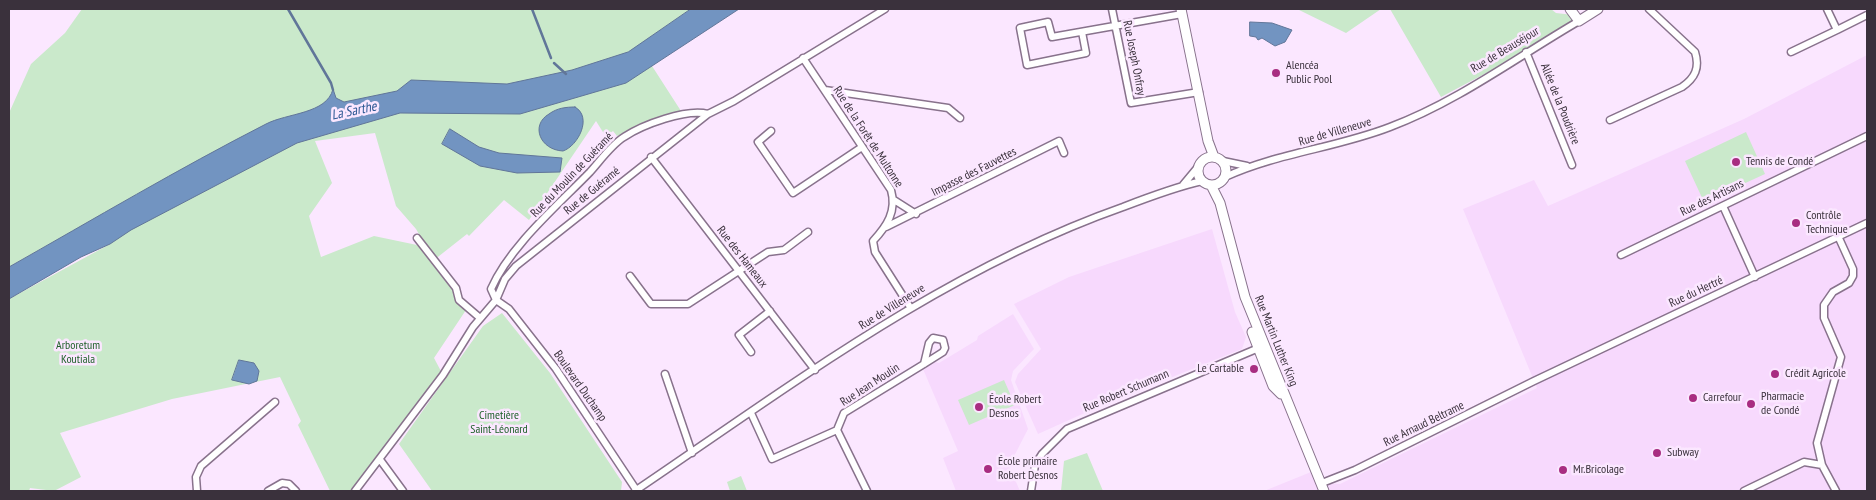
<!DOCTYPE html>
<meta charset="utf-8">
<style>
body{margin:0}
#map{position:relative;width:1876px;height:500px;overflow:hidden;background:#fbe7ff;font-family:"PT Sans Narrow",sans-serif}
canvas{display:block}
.frame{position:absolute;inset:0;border:10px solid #3a313c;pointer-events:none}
</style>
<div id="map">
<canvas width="1876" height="500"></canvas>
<div class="frame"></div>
</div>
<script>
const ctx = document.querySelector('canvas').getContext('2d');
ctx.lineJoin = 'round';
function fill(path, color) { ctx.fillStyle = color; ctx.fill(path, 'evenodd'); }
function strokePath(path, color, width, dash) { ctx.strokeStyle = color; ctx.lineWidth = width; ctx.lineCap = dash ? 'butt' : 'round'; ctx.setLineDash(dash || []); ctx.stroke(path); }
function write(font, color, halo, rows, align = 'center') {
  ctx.font = font + ' "PT Sans Narrow",sans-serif'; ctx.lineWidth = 5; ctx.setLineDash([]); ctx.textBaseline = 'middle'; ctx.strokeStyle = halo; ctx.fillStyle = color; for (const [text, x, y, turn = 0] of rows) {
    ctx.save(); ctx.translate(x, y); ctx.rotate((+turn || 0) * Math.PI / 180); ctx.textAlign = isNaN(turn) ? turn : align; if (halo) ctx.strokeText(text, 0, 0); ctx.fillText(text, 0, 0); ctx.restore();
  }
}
const built = new Path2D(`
 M1867,55V491H1264L1316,470L1322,483L1340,484L1537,388L1463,209L1534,180L1548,206L1744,119Z
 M1212,229L1235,312L1246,337L1242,349L1120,398L1118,394L1108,399L1109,402L1038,434L1015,382L1018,374L1041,349L1014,304L1069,277Z
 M1013,314L1034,349L1013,371L1011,380L1028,429L1009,466L1020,491H956L943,458L958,451L923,369L935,362L939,363L972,343L977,340L978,336Z`);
const green = new Path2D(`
 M82,9H722L652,66L681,111L617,136L613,131L606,137L596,121L529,220L504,200L469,236L467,234L434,260L416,229L396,206L375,133L315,141L332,183L309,216L321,257L374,236L417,245L456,288L459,300L468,307L434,358L443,375L355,491H330L298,425L301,421L280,377L172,399L60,433L81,477L54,491L30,488L29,491H9V299L110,244H50L9,267V113L31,64L65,33Z
 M1297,9H1381L1346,33Z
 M1390,9H1551L1556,13L1573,15L1579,21L1526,52L1441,97Z
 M1746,132L1765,174L1704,202L1685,161Z
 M502,313L550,373L622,482L621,491H432L399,444L483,326Z
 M1004,380L1015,405L969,425L958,400Z
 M1087,453L1103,491H1061L1064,461Z
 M741,476L747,491H730L727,482Z`);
const water = new Path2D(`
 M691,9H739L626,83L520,114L400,113L297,143L131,230L110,244L81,257L9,299V267C94,219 178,169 266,124C287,113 327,114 333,89L336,98L344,102L397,91L411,80L507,84L572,70L628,52Z
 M1250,22L1272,23L1292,30L1285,42L1275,46L1262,38L1258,40L1256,37L1250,36Z
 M575,107C593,117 578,146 563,151C540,150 530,125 549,114C557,108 566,107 575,107Z
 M450,129L479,147L499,153L562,158L560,172L517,173L480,166L442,144Z
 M239,360L254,363L259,371L257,381L249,384L232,380Z`);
const stream = new Path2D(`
 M288,9L331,83L333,90
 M532,9L551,58
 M554,63L566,74`);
const street = new Path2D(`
 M1112,9L1131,103L1199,92
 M1827,9L1837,30L1867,15
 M1082,32L1086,53L1027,65L1020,28L1048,22L1052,37L1182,14
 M1526,52L1572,165
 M1791,52L1837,30
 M803,58L891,190C897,211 887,226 873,241L875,252L910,307
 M825,90L948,108L960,118
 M1610,120L1682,87C1695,78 1700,68 1695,52L1649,9
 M771,131L758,142L793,193L862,147
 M651,157L815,370
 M1223,161L1247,166
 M1225,177C1277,153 1336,148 1390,127C1457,102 1517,57 1579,21
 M1183,185L1198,167
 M894,200L916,214
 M1723,206L1755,277
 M886,227L1059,141L1064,153
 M417,238L456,288L459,300L480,318
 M1621,255L1867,136
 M630,276L651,304H688L768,252L784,250L808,232
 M751,352L739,335L770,311
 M665,374L692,453
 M751,413L772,459L837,430L844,413L924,364L943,352L945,348L943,340L933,338L929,343L924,364
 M837,430L867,491
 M381,461L403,491
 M1322,483L1355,470L1534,381L1867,223
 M197,491L196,477L201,466L275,402
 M268,491L282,483L289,484L296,491
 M355,491L443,375L473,327L496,300L505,279L516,266L708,114L734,101L885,9
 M635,491C790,386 944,270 1123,207C1149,197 1175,187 1202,181
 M637,491L556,369L509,309L496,300L491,289C510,246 557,206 590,172C600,161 611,145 624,137C642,125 687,108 708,114
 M1031,491L1035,465L1042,454L1067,429L1261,347
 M1744,491L1804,462L1822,465
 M1836,491L1822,465L1817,443L1841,357L1824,318V305L1833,292L1849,283L1853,276V269L1838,236`);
const secondary = new Path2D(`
 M1181,9L1208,141L1214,157
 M1570,9L1579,21L1598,9
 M1198 171a14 14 0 1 1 28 0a14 14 0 1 1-28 0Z
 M1211,185L1220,203L1245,297L1324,491
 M1252,332L1273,386L1281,394`);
const markers = [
 [1276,73,5,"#a82d81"],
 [1736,162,5,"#a82d81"],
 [1796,223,5,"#a82d81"],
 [1254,369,5,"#a82d81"],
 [1775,374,5,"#a82d81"],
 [1693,398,5,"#a82d81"],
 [1751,404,5,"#a82d81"],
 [979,407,5,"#a82d81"],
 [1657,453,5,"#a82d81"],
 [988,469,5,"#a82d81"],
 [1563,470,5,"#a82d81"]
];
const streetNames = [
 ["Rue de Beauséjour",1505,50,-31],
 ["Rue Joseph Onfray",1134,58,79],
 ["Allée de la Poudrière",1560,104,68],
 ["Rue de Villeneuve",1335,132,-16],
 ["Rue de la Forêt de Multonne",868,137,57],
 ["Impasse des Fauvettes",974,172,-27],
 ["Rue du Moulin de Guéramé",572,175,-46],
 ["Rue de Guéramé",592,191,-39],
 ["Rue des Artisans",1712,198,-26],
 ["Rue des Hameaux",742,257,52],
 ["Rue du Hertré",1696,292,-25],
 ["Rue de Villeneuve",892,307,-32],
 ["Rue Martin Luther King",1276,341,68],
 ["Rue Jean Moulin",870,385,-33],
 ["Boulevard Duchamp",580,386,55],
 ["Rue Robert Schumann",1126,391,-23],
 ["Rue Arnaud Beltrame",1424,424,-26]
];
const poiNames = [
 ["Alencéa",1286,66],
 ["Public Pool",1286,80],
 ["Tennis de Condé",1746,162],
 ["Contrôle",1806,216],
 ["Technique",1806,230],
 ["Le Cartable",1244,369,"right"],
 ["Crédit Agricole",1785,374],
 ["Pharmacie",1761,397],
 ["de Condé",1761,411],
 ["Carrefour",1703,398],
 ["École Robert",989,400],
 ["Desnos",989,414],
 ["Subway",1667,453],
 ["École primaire",998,462],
 ["Robert Desnos",998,476],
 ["Mr.Bricolage",1573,470]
];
const parkNames = [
 ["Arboretum",78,346],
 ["Koutiala",78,360],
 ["Cimetière",499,416],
 ["Saint-Léonard",499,430]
];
const waterNames = [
 ["La Sarthe",354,111,-12]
];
fill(built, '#f7d9fd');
fill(green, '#cae9cb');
fill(water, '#7294c1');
strokePath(water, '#617699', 1);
strokePath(stream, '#617699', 2.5);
strokePath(street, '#88728c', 9);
strokePath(secondary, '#88728c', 11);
strokePath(street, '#fff', 6);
strokePath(secondary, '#fff', 9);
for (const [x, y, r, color] of markers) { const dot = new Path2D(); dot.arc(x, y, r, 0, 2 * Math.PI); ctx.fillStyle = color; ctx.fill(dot); strokePath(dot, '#fbe7ff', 2); }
write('12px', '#3a313c', '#fbe7ff', streetNames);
write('12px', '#3a313c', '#fbe7ff', poiNames, 'left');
write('12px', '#1f612a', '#fbe7ff', parkNames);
write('italic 14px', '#2c5893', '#fbe7ff', waterNames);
</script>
